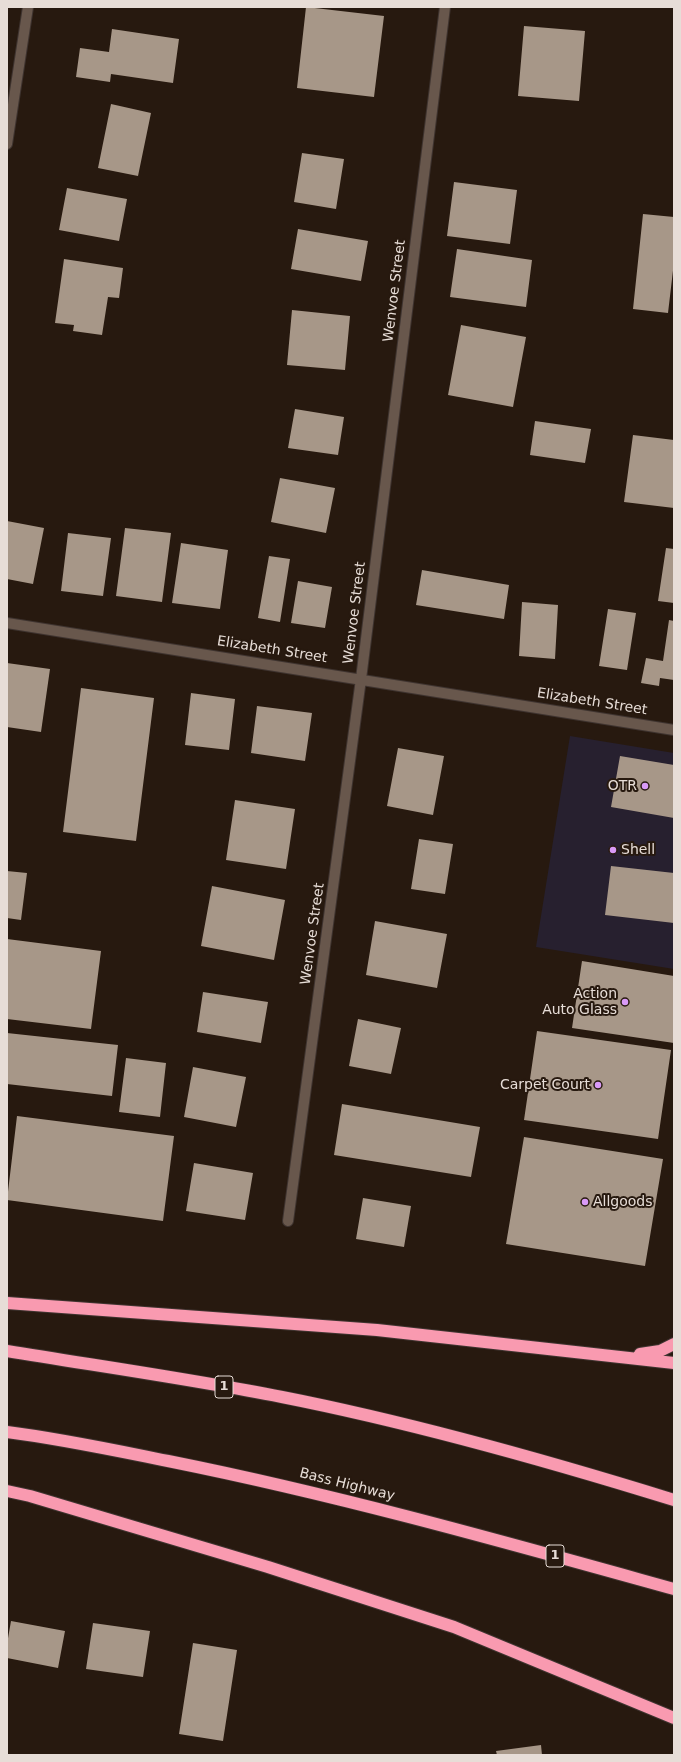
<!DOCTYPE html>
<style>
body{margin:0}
#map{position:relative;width:681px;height:1762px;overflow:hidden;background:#27190f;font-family:"DejaVu Sans",sans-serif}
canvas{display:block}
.frame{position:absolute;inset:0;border:8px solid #e7ddd7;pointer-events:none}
</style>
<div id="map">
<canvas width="681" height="1762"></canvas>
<div class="frame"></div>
</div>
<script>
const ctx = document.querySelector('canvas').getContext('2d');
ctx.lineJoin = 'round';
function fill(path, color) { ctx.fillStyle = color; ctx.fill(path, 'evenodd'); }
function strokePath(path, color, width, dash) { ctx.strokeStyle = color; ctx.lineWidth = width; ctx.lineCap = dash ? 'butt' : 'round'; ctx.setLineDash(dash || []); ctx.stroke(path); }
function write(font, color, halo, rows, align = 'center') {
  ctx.font = font + ' "DejaVu Sans",sans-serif'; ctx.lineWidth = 4; ctx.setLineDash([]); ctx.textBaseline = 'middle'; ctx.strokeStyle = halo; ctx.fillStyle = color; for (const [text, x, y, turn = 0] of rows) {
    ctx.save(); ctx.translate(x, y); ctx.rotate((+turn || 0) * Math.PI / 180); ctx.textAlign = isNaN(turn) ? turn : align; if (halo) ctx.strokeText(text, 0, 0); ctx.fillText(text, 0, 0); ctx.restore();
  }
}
const commercial = new Path2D(`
 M570,736L674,753V969L536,947Z`);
const building = new Path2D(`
 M306,7L384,16L374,97L297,88Z
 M524,26L585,31L579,101L518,96Z
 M112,29L179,39L173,83L111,74L110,82L76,77L80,48L109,52Z
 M111,104L151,113L138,176L98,168Z
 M302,153L344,159L336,209L294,202Z
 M454,182L517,190L510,244L447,236Z
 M67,188L127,199L119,241L59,230Z
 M643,214L674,217V262L668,313L633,309Z
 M298,229L368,241L361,281L291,269Z
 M457,249L532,260L526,307L450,297Z
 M64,259L123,268L119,298L108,297L102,335L73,331L74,325L55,323Z
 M292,310L350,316L345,370L287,365Z
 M461,325L526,337L513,407L448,395Z
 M295,409L344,417L338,455L288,448Z
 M535,421L591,429L585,463L530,455Z
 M633,435L674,440V508L624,502Z
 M280,478L335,488L326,533L271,522Z
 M7,521L44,528L33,584L7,579Z
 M125,528L171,533L162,602L116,596Z
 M68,533L111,538L103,596L61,591Z
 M181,543L228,550L220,609L172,603Z
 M666,548L674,549V603L658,601Z
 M269,556L290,559L280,622L258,618Z
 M422,570L509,585L504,619L416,605Z
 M298,581L332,587L325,628L291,623Z
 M522,602L558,605L555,659L519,656Z
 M608,609L636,613L627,670L599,666Z
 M669,620L674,621V680L660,678L659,686L641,683L646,658L663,661Z
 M7,663L50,669L41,732L7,727Z
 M81,688L154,698L136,841L63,832Z
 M191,693L235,699L229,750L185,745Z
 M257,706L312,713L305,761L251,753Z
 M398,748L444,756L433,815L387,806Z
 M620,756L674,765V818L611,807Z
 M235,800L295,809L286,869L226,860Z
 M419,839L453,844L445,894L411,889Z
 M611,866L674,873V923L605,915Z
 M7,871L27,873L21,920L7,918Z
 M212,886L285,900L274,960L201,946Z
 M375,921L447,934L437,988L366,975Z
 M7,939L101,951L91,1029L7,1019Z
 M582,961L674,976V1043L572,1028Z
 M203,992L268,1002L261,1043L197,1032Z
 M358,1019L401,1028L391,1074L349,1066Z
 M537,1031L671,1050L658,1139L524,1120Z
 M7,1033L118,1045L112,1096L7,1084Z
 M126,1058L166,1063L160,1117L119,1112Z
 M193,1067L246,1077L236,1127L184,1117Z
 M342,1104L480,1127L471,1177L334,1155Z
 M17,1116L174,1136L163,1221L7,1200Z
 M524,1137L663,1159L645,1266L506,1244Z
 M194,1163L253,1173L245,1220L186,1211Z
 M363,1198L411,1206L404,1247L356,1239Z
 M11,1621L65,1631L58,1668L7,1658V1644Z
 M93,1623L150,1631L143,1677L86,1669Z
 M193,1643L237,1650L223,1741L179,1734Z
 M541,1745L542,1755H497L496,1751Z`);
const minor = new Path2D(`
 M7,144L28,7
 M7,623L674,730
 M288,1221L361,679L445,7`);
const motorway = new Path2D(`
 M7,1303L377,1330L674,1363
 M7,1351C98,1366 191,1379 282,1397C414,1423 545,1460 674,1500
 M640,1354L660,1351L674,1344
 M7,1432C63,1439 118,1451 173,1462C342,1496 508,1543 674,1589
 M7,1491L30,1496L268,1567L454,1627L674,1718`);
const markers = [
 [645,786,4,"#d99af7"],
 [613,850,4,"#d99af7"],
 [625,1002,4,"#d99af7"],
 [598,1085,4,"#d99af7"],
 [585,1202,4,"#d99af7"]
];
const shields = [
 [224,1387,18],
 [555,1556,18]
];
const shieldNames = [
 ["1",224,1387],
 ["1",555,1556]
];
const streetNames = [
 ["Wenvoe Street",395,291,-83],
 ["Wenvoe Street",355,613,-83],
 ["Elizabeth Street",272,650,9],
 ["Elizabeth Street",592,702,9],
 ["Wenvoe Street",313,934,-82],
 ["Bass Highway",347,1485,14]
];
const poiNames = [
 ["OTR",637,786],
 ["Shell",621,850,"left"],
 ["Action",617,994],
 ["Auto Glass",617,1010],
 ["Carpet Court",590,1085],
 ["Allgoods",593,1202,"left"]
];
fill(commercial, '#27202f');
fill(building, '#a79788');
strokePath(minor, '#3f3430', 12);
strokePath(motorway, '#3f3430', 14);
strokePath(minor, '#68574c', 10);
strokePath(motorway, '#f99ab0', 12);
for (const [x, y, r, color] of markers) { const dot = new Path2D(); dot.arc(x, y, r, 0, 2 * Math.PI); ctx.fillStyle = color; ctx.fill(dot); strokePath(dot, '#27190f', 1.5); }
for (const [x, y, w] of shields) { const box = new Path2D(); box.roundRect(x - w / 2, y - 11, w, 22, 3); ctx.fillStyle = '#27190f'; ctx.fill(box); strokePath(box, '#e7ddd7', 1); }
write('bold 13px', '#e7ddd7', null, shieldNames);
write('14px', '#e7ddd7', '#27190f', streetNames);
write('14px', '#e7ddd7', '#27190f', poiNames, 'right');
</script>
